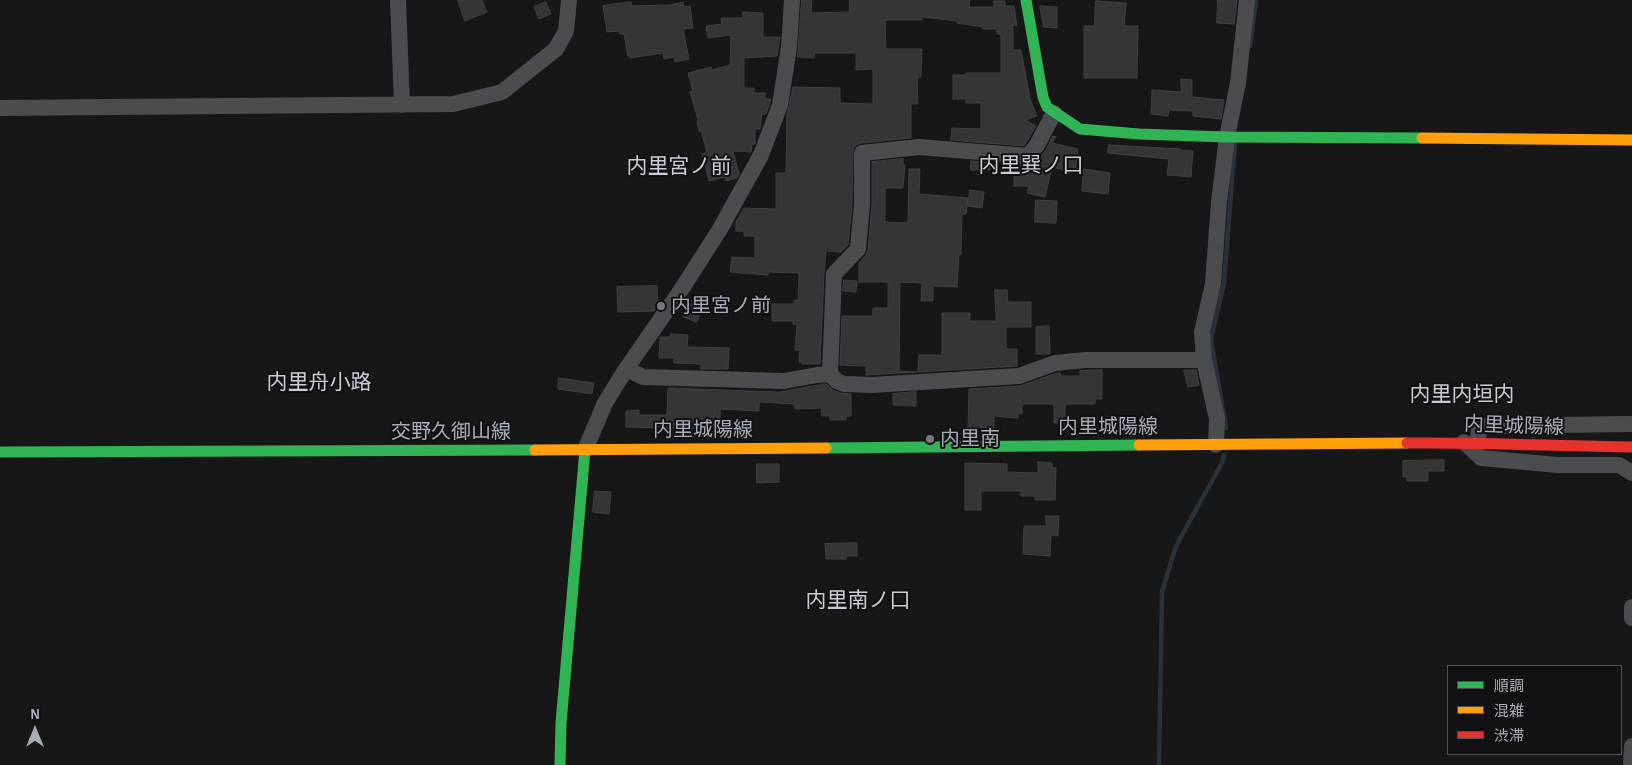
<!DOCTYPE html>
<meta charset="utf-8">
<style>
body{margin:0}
#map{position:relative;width:1632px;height:765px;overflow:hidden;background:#171717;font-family:"Alegreya Sans","Noto Sans JP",sans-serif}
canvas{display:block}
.legend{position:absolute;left:1447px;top:665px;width:175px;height:90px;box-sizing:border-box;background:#111113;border:1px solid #4d4f55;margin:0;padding:6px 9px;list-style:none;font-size:15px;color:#a8adb8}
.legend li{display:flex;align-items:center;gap:10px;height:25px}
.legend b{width:25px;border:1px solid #4d4f55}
.north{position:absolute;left:10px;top:705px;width:50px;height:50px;-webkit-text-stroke:4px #111113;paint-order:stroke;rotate:0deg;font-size:14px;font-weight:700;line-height:20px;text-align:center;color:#a8adb8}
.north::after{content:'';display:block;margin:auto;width:18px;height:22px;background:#a8adb8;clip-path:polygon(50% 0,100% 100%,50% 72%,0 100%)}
</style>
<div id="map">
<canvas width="1632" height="765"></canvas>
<ul class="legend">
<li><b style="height:6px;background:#30b455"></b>順調</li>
<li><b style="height:6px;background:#ff9f0a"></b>混雑</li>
<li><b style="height:6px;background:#e5322d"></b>渋滞</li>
</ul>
<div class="north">N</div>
</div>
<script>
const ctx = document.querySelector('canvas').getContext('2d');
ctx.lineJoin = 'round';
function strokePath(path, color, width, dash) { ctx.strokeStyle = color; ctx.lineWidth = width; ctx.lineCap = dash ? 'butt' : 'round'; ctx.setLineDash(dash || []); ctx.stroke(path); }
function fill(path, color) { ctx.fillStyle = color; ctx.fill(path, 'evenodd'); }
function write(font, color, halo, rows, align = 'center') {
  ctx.font = font + ' "Alegreya Sans","Noto Sans JP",sans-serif'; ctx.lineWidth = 4; ctx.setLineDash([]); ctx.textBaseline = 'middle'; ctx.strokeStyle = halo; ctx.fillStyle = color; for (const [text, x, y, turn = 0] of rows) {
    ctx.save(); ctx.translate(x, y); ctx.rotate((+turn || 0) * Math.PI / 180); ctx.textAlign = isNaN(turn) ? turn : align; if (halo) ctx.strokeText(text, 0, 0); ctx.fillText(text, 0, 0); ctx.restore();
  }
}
const stream = new Path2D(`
 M1250,46L1256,0
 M1226,428L1211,339L1224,283L1235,142
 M1159,765L1162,592L1176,546L1222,463L1224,455`);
const building = new Path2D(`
 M458,0H482L487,12L465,21Z
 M802,0H812L811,13L849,12L850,0H970L969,7H994V1H1005V6H1014L1017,26L1013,25V50H1021L1030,99L1037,116L1025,120L1036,126L1024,146L951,140L952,128L981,129V103H966V99H953V75H966V73H1001V34H997V29H983V27L957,23V21L922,17V20H885L886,49H922L921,77H917L918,104H911V138L861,143L856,145L853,149L852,204L848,245L841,252L826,251L824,274L820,364H802L803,362H799L800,350H795L797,324H793V321H772V304H794V300H798L799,273L768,272V275L730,272L732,257L755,258V236H744V231H736V222L744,208L776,209V173H786L787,115L793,87L840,88V103L873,104V69L856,70V53H814V58L798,57Z
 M1218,0H1237L1234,24L1217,23Z
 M1096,1L1126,3L1124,26H1138L1137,78H1084V26H1094Z
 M546,2L551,14L539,19L534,7Z
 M631,2L632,6L670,5L683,2L684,7L690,6L693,28L683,29L689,59L675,62L674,57L664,59L663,53L630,58V56H628L624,34H620L619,31L607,32L603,6Z
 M1040,6L1057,7V28L1044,27Z
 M743,12L763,13V37H780L777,56L744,58V88H754V93H765V99H771L766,114H762L760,129H755V144H752L751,152L733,151L739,174L737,178L726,181L725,177L709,181L702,154L707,152L701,131H699L697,121L698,120L690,92L693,91L688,73L711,67L712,70L730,65L731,35L708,38L706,26L722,24L721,18H743Z
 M1181,79L1192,80V97L1224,100L1221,119L1193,116V111L1169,110L1168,116L1151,114L1152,90L1181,92Z
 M1053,136L1056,137L1052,143L1078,149L1075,172L1052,167L1045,197L1027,193L1029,186H1014V165L1028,166L1035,163L1046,150Z
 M1109,145L1181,149L1180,150L1193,151L1191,177L1167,175L1169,159L1108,153Z
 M903,159V165H905L903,188H885V222L908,223L909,169H920L919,194L968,198L966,214H962L961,254H959L957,287L933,286V301H921L922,283L900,282L899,371L917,372L866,375V366L840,365L842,316H873V308H888V282H859V263L865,256L868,250L872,204V162Z
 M971,161L990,163V170H971Z
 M1084,169L1110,173L1108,194L1082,191Z
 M970,190L984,192L982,208L968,206Z
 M1036,200L1057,201L1056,223L1035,222Z
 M844,280L857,281L856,292L843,291Z
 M657,286L658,306H655L654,311L618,312L617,287Z
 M995,290H1007L1008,302H1031V327H1006V349H1017V366L918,372L919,355H942V313H970V321H996Z
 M689,300L700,304L698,310L701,311L697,322L683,317Z
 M1049,326L1050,354H1036V327Z
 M671,334L688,335L687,347L729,348L728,369H701V364L674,363V358H659L660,337H670Z
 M1102,370V399H1095V404H1065V423H1054V404H1022V414L1018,413V418L994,416V428L968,427L969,389L1020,386L1057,373H1060L1061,376H1080V371Z
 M1184,370H1196L1199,385L1188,387Z
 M559,378L594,383L592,394L558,389Z
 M826,384L833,390L840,393L851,394V416H846V420H830V416H822L821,408L795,409L794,404L759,402V411L720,409V429L626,427V411L639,410V415H667L668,388L779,392Z
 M916,392V406L893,405V394Z
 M1444,460V471H1428V481H1407V477H1403V461Z
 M1038,462L1052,463V468H1056L1055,500H1035V496H1021V491H981V510H965V463L1007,464V472L1038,473Z
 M757,464H779V482L757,483Z
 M595,491L611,492L609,514L593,512Z
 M1046,516H1059L1058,536L1051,535L1050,556L1023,554L1024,526H1046Z
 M857,543V556H846V559H826L825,544Z`);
const street = new Path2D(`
 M398,0L402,105
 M0,108L453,104L502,92L556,49L566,31L569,0
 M626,369L643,377L784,381L817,375L830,374L837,381L844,384L872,385L1019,376L1055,363L1085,360H1204
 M830,374L834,274L858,249L862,204V153L919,147L1028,156L1037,145L1054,113
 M1464,442L1481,458L1558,465H1619L1632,473
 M1478,442L1479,426L1632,424
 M1216,445L1217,419L1204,360L1202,332L1213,284L1219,202L1227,137L1238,83L1247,0
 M585,450L605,403L626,369L681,290L720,229L761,155L780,105L789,47L792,0
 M1632,607V618
 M1631,765L1632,746`);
const fast = new Path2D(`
 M1026,0L1043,97L1047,107L1080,129L1139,134L1227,137L1422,138
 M826,448L1139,445
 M0,452L535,450
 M560,765L561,723L585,450`);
const slow = new Path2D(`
 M1422,138L1632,140
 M1139,445L1407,443
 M535,450L826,448`);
const jam = new Path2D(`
 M1407,443C1482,442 1557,446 1632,447`);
const markers = [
 [661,306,5,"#757880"],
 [930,439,5,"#757880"]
];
const poiNames = [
 ["内里宮ノ前",671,306],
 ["内里南",940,439]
];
const streetNames = [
 ["内里城陽線",1514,426,2],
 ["内里城陽線",1108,427],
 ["内里城陽線",703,430],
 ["交野久御山線",451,432]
];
const neighbourhoodNames = [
 ["内里巽ノ口",1031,166],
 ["内里宮ノ前",679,167],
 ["内里舟小路",319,383],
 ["内里内垣内",1462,395],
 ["内里南ノ口",858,601]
];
strokePath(stream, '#2a3239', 4.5);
fill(building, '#353536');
strokePath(building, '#3f4043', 1);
strokePath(street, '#4b4c50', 16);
strokePath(fast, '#30b455', 11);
strokePath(slow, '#ff9f0a', 11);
strokePath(jam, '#e5322d', 11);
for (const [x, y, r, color] of markers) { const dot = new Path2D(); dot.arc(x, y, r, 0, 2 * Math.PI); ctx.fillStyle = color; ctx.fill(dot); strokePath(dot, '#111113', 2); }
write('20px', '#a8adb8', '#111113', poiNames, 'left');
write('20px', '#a8adb8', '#111113', streetNames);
write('21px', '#c9ccd4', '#111113', neighbourhoodNames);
</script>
